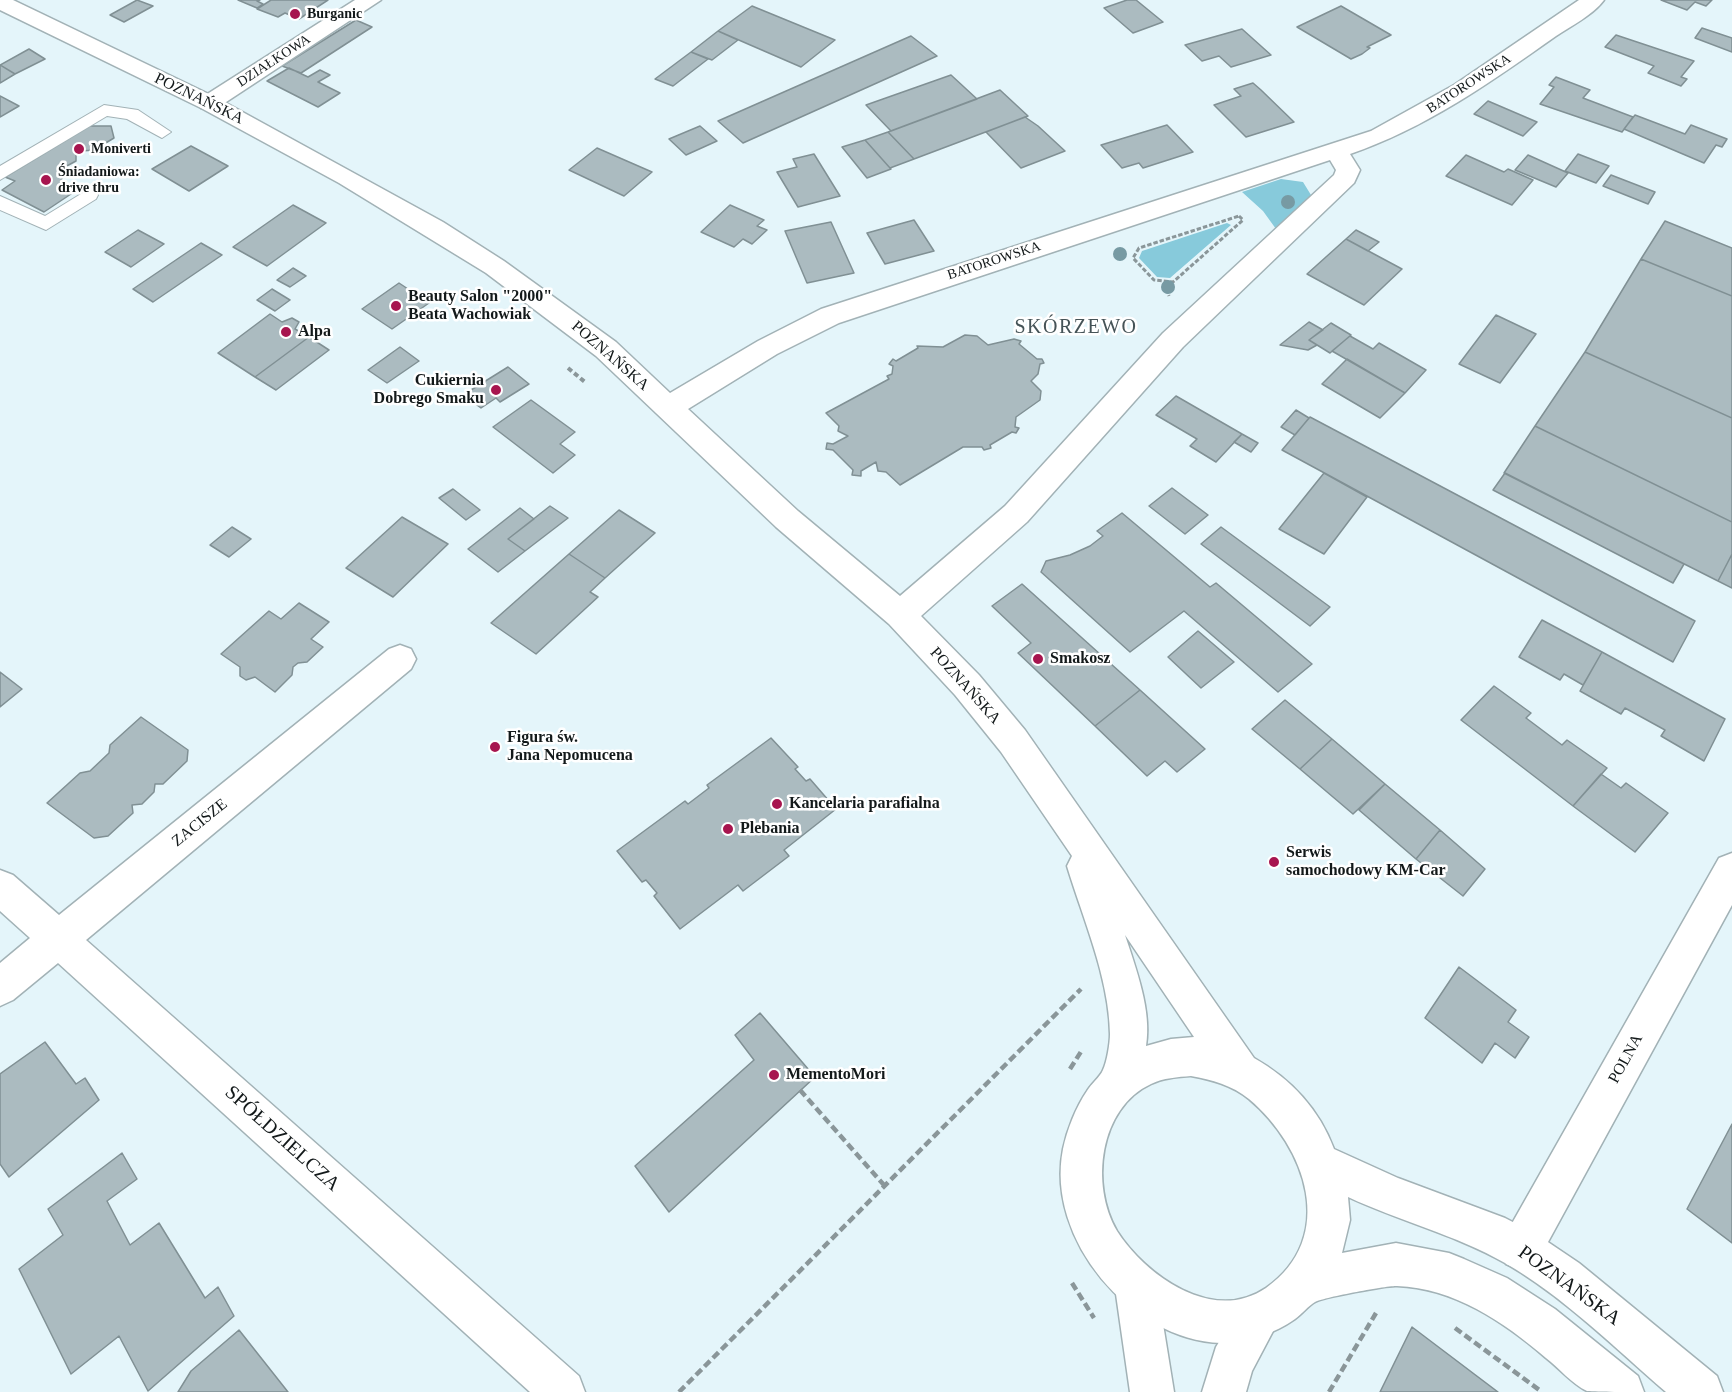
<!DOCTYPE html>
<meta charset="utf-8">
<style>
body{margin:0}
canvas{display:block;background:#e4f5fa}
</style>
<canvas width="1732" height="1392"></canvas>
<script>
const ctx = document.querySelector('canvas').getContext('2d');
ctx.lineJoin = 'round';
function fill(path, color) { ctx.fillStyle = color; ctx.fill(path, 'evenodd'); }
function strokePath(path, color, width, dash) { ctx.strokeStyle = color; ctx.lineWidth = width; ctx.lineCap = dash ? 'butt' : 'round'; ctx.setLineDash(dash || []); ctx.stroke(path); }
function write(font, color, halo, rows, align = 'center') {
  ctx.font = font + ' Georgia,serif'; ctx.lineWidth = 5; ctx.setLineDash([]); ctx.textBaseline = 'middle'; ctx.strokeStyle = halo; ctx.fillStyle = color; for (const [text, x, y, turn = 0] of rows) {
    ctx.save(); ctx.translate(x, y); ctx.rotate((+turn || 0) * Math.PI / 180); ctx.textAlign = isNaN(turn) ? turn : align; if (halo) ctx.strokeText(text, 0, 0); ctx.fillText(text, 0, 0); ctx.restore();
  }
}
const green = new Path2D(`
 M1281,179L1303,182L1311,195L1276,229L1263,211L1242,192Z
 M1227,223L1231,225L1170,278L1157,277L1139,258L1142,251Z`);
const building = new Path2D(`
 M137,0L153,6L124,22L110,15Z
 M238,0H260L257,1L263,4L257,8Z
 M271,0H328L299,19L285,13L278,17L257,9Z
 M1127,0H1136L1163,22L1133,33L1104,8Z
 M1661,0H1712L1706,6L1695,2L1687,10Z
 M752,6L835,40L801,67L718,31Z
 M1341,6L1391,35L1367,47L1370,48L1362,54L1351,59L1297,27Z
 M356,20L372,27L301,73L282,66Z
 M1702,28L1732,38V52L1695,38Z
 M1242,29L1271,55L1231,67L1219,56L1202,61L1185,45Z
 M718,31L738,40L712,60L691,52Z
 M1616,35L1694,61L1681,77L1687,79L1681,86L1648,73L1654,66L1605,47Z
 M911,36L937,56L743,143L718,121Z
 M29,49L45,59L15,74L0,65Z
 M691,52L708,59L673,86L655,79Z
 M0,65L15,74L0,83Z
 M289,68L308,77L320,70L330,75L318,82L340,93L318,107L267,81Z
 M951,75L977,99L891,131L866,105Z
 M1556,77L1590,90L1583,98L1633,117L1622,132L1540,104L1554,87L1549,85Z
 M1253,83L1261,90L1294,122L1246,137L1214,105L1241,96L1234,89Z
 M1000,90L1028,116L914,159L888,132Z
 M0,96L19,106L0,117Z
 M1488,101L1537,122L1523,136L1474,114Z
 M1635,115L1685,134L1691,125L1727,139L1722,147L1716,145L1704,163L1624,129Z
 M1025,117L1038,126L1065,151L1021,168L986,132Z
 M1167,125L1193,152L1143,168L1139,163L1122,168L1101,145Z
 M89,126H111L114,138L94,150L82,151L76,155V161L65,167L60,185L74,192L44,212L2,190L15,181L5,177Z
 M700,126L717,141L686,155L669,139Z
 M888,132L914,159L890,168L865,140Z
 M865,140L890,168L891,169L867,178L842,147Z
 M191,146L228,166L189,191L152,169Z
 M597,148L652,172L624,196L569,170Z
 M814,154L840,196L798,207L777,172L797,167L793,159Z
 M1578,154L1609,166L1596,183L1565,171Z
 M1466,155L1504,172L1508,169L1533,180L1512,205L1446,176Z
 M1528,155L1568,173L1556,187L1515,170Z
 M1611,175L1655,192L1648,204L1603,186Z
 M293,205L326,223L267,266L233,247Z
 M730,205L764,220L757,226L767,230L752,244L743,239L734,247L701,232Z
 M914,220L934,251L885,264L867,233Z
 M1665,221L1732,248V296L1641,259Z
 M831,222L854,273L807,283L785,231Z
 M138,230L164,244L131,267L105,252Z
 M1356,230L1379,242L1368,251L1346,239Z
 M1346,239L1402,269L1364,305L1307,274Z
 M201,243L222,255L153,302L133,289Z
 M1641,259L1732,296V418L1585,352Z
 M293,268L306,276L290,287L277,280Z
 M399,283L429,303L392,329L362,309Z
 M272,289L290,300L275,311L257,300Z
 M270,314L282,322L292,318L299,322L295,329L309,337L255,377L218,353Z
 M1496,315L1536,334L1500,383L1459,364Z
 M1309,322L1323,330L1309,340L1317,345L1308,350L1280,345Z
 M1331,323L1351,335L1330,353L1309,340Z
 M965,335L977,336L988,345L1014,339L1021,341L1019,344L1037,359H1042L1044,363L1040,364L1038,374L1031,381L1041,391L1040,400L1016,417L1015,427L1019,428L1016,433L1012,432L990,445L991,448L984,450L982,447H963L900,485L886,472L878,471L876,462L861,471V476L852,475L853,470L833,450L826,449L827,443L833,444L848,436L838,431L839,426L826,413L889,379L887,376L892,374L893,366L889,364L893,359L896,361L918,348L917,346L943,347Z
 M1350,336L1373,349L1379,343L1426,370L1405,393L1332,351Z
 M309,337L329,350L276,390L255,377Z
 M400,347L419,361L387,383L368,370Z
 M1585,352L1732,418V522L1535,426Z
 M1347,359L1405,393L1380,418L1322,384Z
 M508,367L529,384L500,402L496,398L481,408L463,395Z
 M1176,396L1242,434L1216,462L1190,446L1197,439L1156,415Z
 M531,400L575,432L560,444L575,455L553,473L493,427Z
 M1296,410L1309,418L1295,435L1281,427Z
 M1310,417L1695,621L1673,662L1282,450Z
 M1535,426L1732,522V554L1718,581L1504,473Z
 M1242,434L1258,443L1251,452L1234,442Z
 M1324,473L1367,497L1324,554L1279,529Z
 M1505,473L1684,564L1673,583L1493,490Z
 M1172,488L1208,515L1185,534L1149,506Z
 M453,489L480,510L466,520L439,498Z
 M550,506L568,518L525,551L508,539Z
 M520,508L534,519L508,539L525,551L498,572L468,549Z
 M619,510L655,533L605,578L569,554Z
 M1122,513L1210,587L1216,583L1312,664L1278,692L1184,611L1130,652L1041,572L1046,561L1070,555L1090,546L1103,536L1097,531Z
 M402,517L448,544L393,597L346,568Z
 M232,527L251,539L229,557L210,545Z
 M1221,527L1330,607L1310,626L1201,544Z
 M569,554L605,578L590,592L598,597L536,654L491,623Z
 M1732,554V588L1718,581Z
 M1022,584L1140,690L1095,726L1018,653L1031,643L992,606Z
 M299,603L329,622L311,639L323,647L307,662L298,663L293,667L292,675L275,692L255,677L246,680L240,676V667L221,654L269,611L281,619Z
 M1542,620L1602,652L1583,685L1564,674L1560,680L1519,657Z
 M1198,631L1234,662L1201,688L1168,657Z
 M1602,652L1725,719L1704,761L1661,736L1665,730L1625,708L1621,714L1580,691Z
 M0,672L22,689L0,707Z
 M1494,686L1531,713L1526,718L1562,745L1567,740L1607,768L1573,806L1461,720Z
 M1140,690L1205,749L1177,772L1165,761L1147,776L1095,726Z
 M1285,700L1332,739L1300,769L1252,729Z
 M141,717L188,750L187,761L163,784H155L154,792L142,804L132,805L133,813L108,836L94,838L47,803L80,773L90,771L109,753L110,745Z
 M771,738L798,767L795,769L806,781L810,779L836,809L784,850L789,856L743,891L738,885L680,929L654,896L657,893L646,880L642,882L617,851L685,801L688,804L709,788L707,785Z
 M1332,739L1385,784L1353,814L1300,769Z
 M1601,774L1621,788L1626,783L1668,813L1635,852L1573,806Z
 M1385,784L1440,830L1416,859L1359,810Z
 M1440,830L1485,869L1463,896L1416,859Z
 M1459,967L1516,1010L1508,1022L1529,1037L1515,1058L1495,1043L1482,1063L1425,1018Z
 M760,1013L815,1077L669,1212L635,1166L754,1060L735,1035Z
 M45,1042L76,1084L85,1078L99,1100L9,1177L0,1164V1074Z
 M1732,1124V1243L1687,1209Z
 M122,1153L137,1179L107,1201L130,1245L159,1223L205,1298L218,1287L234,1316L148,1391L119,1336L71,1374L19,1269L63,1235L48,1209Z
 M1412,1327L1498,1392H1380Z
 M239,1330L288,1392H178L191,1371Z`);
const pathFar2 = new Path2D(`
 M1239,216L1243,220L1173,282L1154,280L1133,258L1139,248Z
 M1164,283L1169,296`);
const pathFar1 = new Path2D(`
 M568,368L585,382`);
const path = new Path2D(`
 M1070,1069L1082,1050
 M800,1090L884,1185
 M1072,1283L1094,1318
 M1455,1328L1542,1392
 M679,1392L1081,989
 M1329,1392L1376,1313`);
const lane = new Path2D(`
 M104,105L138,110L171,132L162,138L127,119L107,116L0,180V166Z
 M89,189L96,191L98,195L96,199L46,230L0,210V196L45,216Z`);
const street = new Path2D(`
 M355,0H381L217,108H201L197,103L201,98Z
 M400,645L411,649L416,659L411,669L86,940L579,1376L585,1392H530L58,963L13,1000L0,1006V963L30,938L0,911V870L13,875L59,915L389,649Z
 M1732,853V905L1536,1264L1521,1270L1506,1264L1500,1249L1506,1234L1719,858Z
 M1136,1266L1151,1272L1157,1287L1174,1392H1130L1115,1287L1121,1272Z
 M1259,1294L1274,1301L1281,1316L1252,1371L1246,1392H1202L1216,1347L1244,1301Z`);
const secondary = new Path2D(`
 M0,0H13L217,98L443,222L504,261L616,342L670,393L758,341L821,309L1371,131L1454,85L1579,0H1604C1593,15 1571,26 1556,36C1491,82 1426,128 1350,154L1360,170L1354,183L1183,347L1027,522L921,616L979,675L1025,730L1254,1058C1291,1079 1319,1109 1334,1149L1398,1178L1505,1218L1536,1234L1579,1263L1717,1376L1723,1392H1666C1615,1348 1564,1297 1505,1263C1456,1235 1399,1221 1348,1197L1350,1220L1342,1253L1396,1243L1449,1253L1464,1259L1507,1278L1555,1309L1638,1376L1644,1392C1631,1392 1597,1392 1587,1391C1573,1385 1558,1367 1546,1358C1504,1322 1454,1288 1397,1286C1389,1285 1321,1298 1315,1302C1308,1306 1302,1314 1295,1319C1275,1333 1246,1344 1221,1343C1131,1340 1045,1239 1063,1149C1067,1130 1076,1107 1087,1091C1091,1084 1100,1077 1103,1070C1107,1062 1110,1043 1110,1034C1109,977 1083,919 1067,866L1072,856L1001,752L955,695L889,624L776,527L596,356L486,273L339,183L201,108L0,10ZM1330,160L1336,170L1334,175L1163,333L1005,506L900,596L798,511L688,409L777,354L839,323ZM1125,935L1194,1037L1171,1039L1146,1046C1152,1011 1136,969 1125,935ZM1191,1076C1212,1080 1232,1085 1249,1099C1306,1147 1338,1237 1266,1288C1213,1324 1146,1276 1117,1231C1090,1185 1099,1108 1151,1084C1163,1078 1178,1077 1191,1076Z`);
const trees = [
 [1288,202],
 [1120,254],
 [1168,287]
];
const markers = [
 [295,14,6,"#a7154f"],
 [79,149,6,"#a7154f"],
 [46,180,6,"#a7154f"],
 [396,306,6,"#a7154f"],
 [286,332,6,"#a7154f"],
 [496,390,6,"#a7154f"],
 [1038,659,6,"#a7154f"],
 [495,747,6,"#a7154f"],
 [777,804,6,"#a7154f"],
 [728,829,6,"#a7154f"],
 [1274,862,6,"#a7154f"],
 [774,1075,6,"#a7154f"]
];
const farPoinames = [
 ["Burganic",307,14],
 ["Moniverti",91,149],
 ["Śniadaniowa:",58,172],
 ["drive thru",58,188]
];
const farStreetnames = [
 ["DZIAŁKOWA",274,61,-33],
 ["BATOROWSKA",1469,84,-33],
 ["BATOROWSKA",994,261,-18]
];
const streetNames = [
 ["POZNAŃSKA",199,99,26],
 ["POZNAŃSKA",610,356,41],
 ["POZNAŃSKA",965,686,48],
 ["ZACISZE",200,823,-39],
 ["POLNA",1626,1059,-61]
];
const poiNames = [
 ["Beauty Salon \"2000\"",408,297],
 ["Beata Wachowiak",408,315],
 ["Alpa",298,332],
 ["Cukiernia",484,381,"right"],
 ["Dobrego Smaku",484,399,"right"],
 ["Smakosz",1050,659],
 ["Figura św.",507,738],
 ["Jana Nepomucena",507,756],
 ["Kancelaria parafialna",789,804],
 ["Plebania",740,829],
 ["Serwis",1286,853],
 ["samochodowy KM-Car",1286,871],
 ["MementoMori",786,1075]
];
const quarterNames = [
 ["SKÓRZEWO",1076,328]
];
const nearStreetnames = [
 ["SPÓŁDZIELCZA",282,1139,42],
 ["POZNAŃSKA",1569,1286,36]
];
fill(green, '#87cadb');
fill(building, '#abbbc0');
strokePath(building, '#809094', 1.5);
strokePath(lane, '#a2b2b6', 2);
strokePath(street, '#a2b2b6', 3);
strokePath(secondary, '#a2b2b6', 3);
strokePath(pathFar2, '#8a9699', 3, [4.5, 2]);
strokePath(pathFar1, '#8a9699', 4, [5, 3]);
strokePath(path, '#8a9699', 4.5, [8, 4]);
fill(lane, '#fff');
fill(street, '#fff');
fill(secondary, '#fff');
ctx.fillStyle = '#779aa3';
for (const [x, y] of trees) { ctx.beginPath(); ctx.arc(x, y, 7, 0, 2 * Math.PI); ctx.fill(); }
for (const [x, y, r, color] of markers) { const dot = new Path2D(); dot.arc(x, y, r, 0, 2 * Math.PI); ctx.fillStyle = color; ctx.fill(dot); strokePath(dot, '#fff', 2); }
write('bold 14px', '#13191a', '#fff', farPoinames, 'left');
write('14px', '#13191a', '#fff', farStreetnames);
write('16px', '#13191a', '#fff', streetNames);
write('bold 16px', '#13191a', '#fff', poiNames, 'left');
ctx.letterSpacing = '1.5px';
write('20px', '#455357', '#fff', quarterNames);
ctx.letterSpacing = '0px';
write('20px', '#13191a', '#fff', nearStreetnames);
</script>
